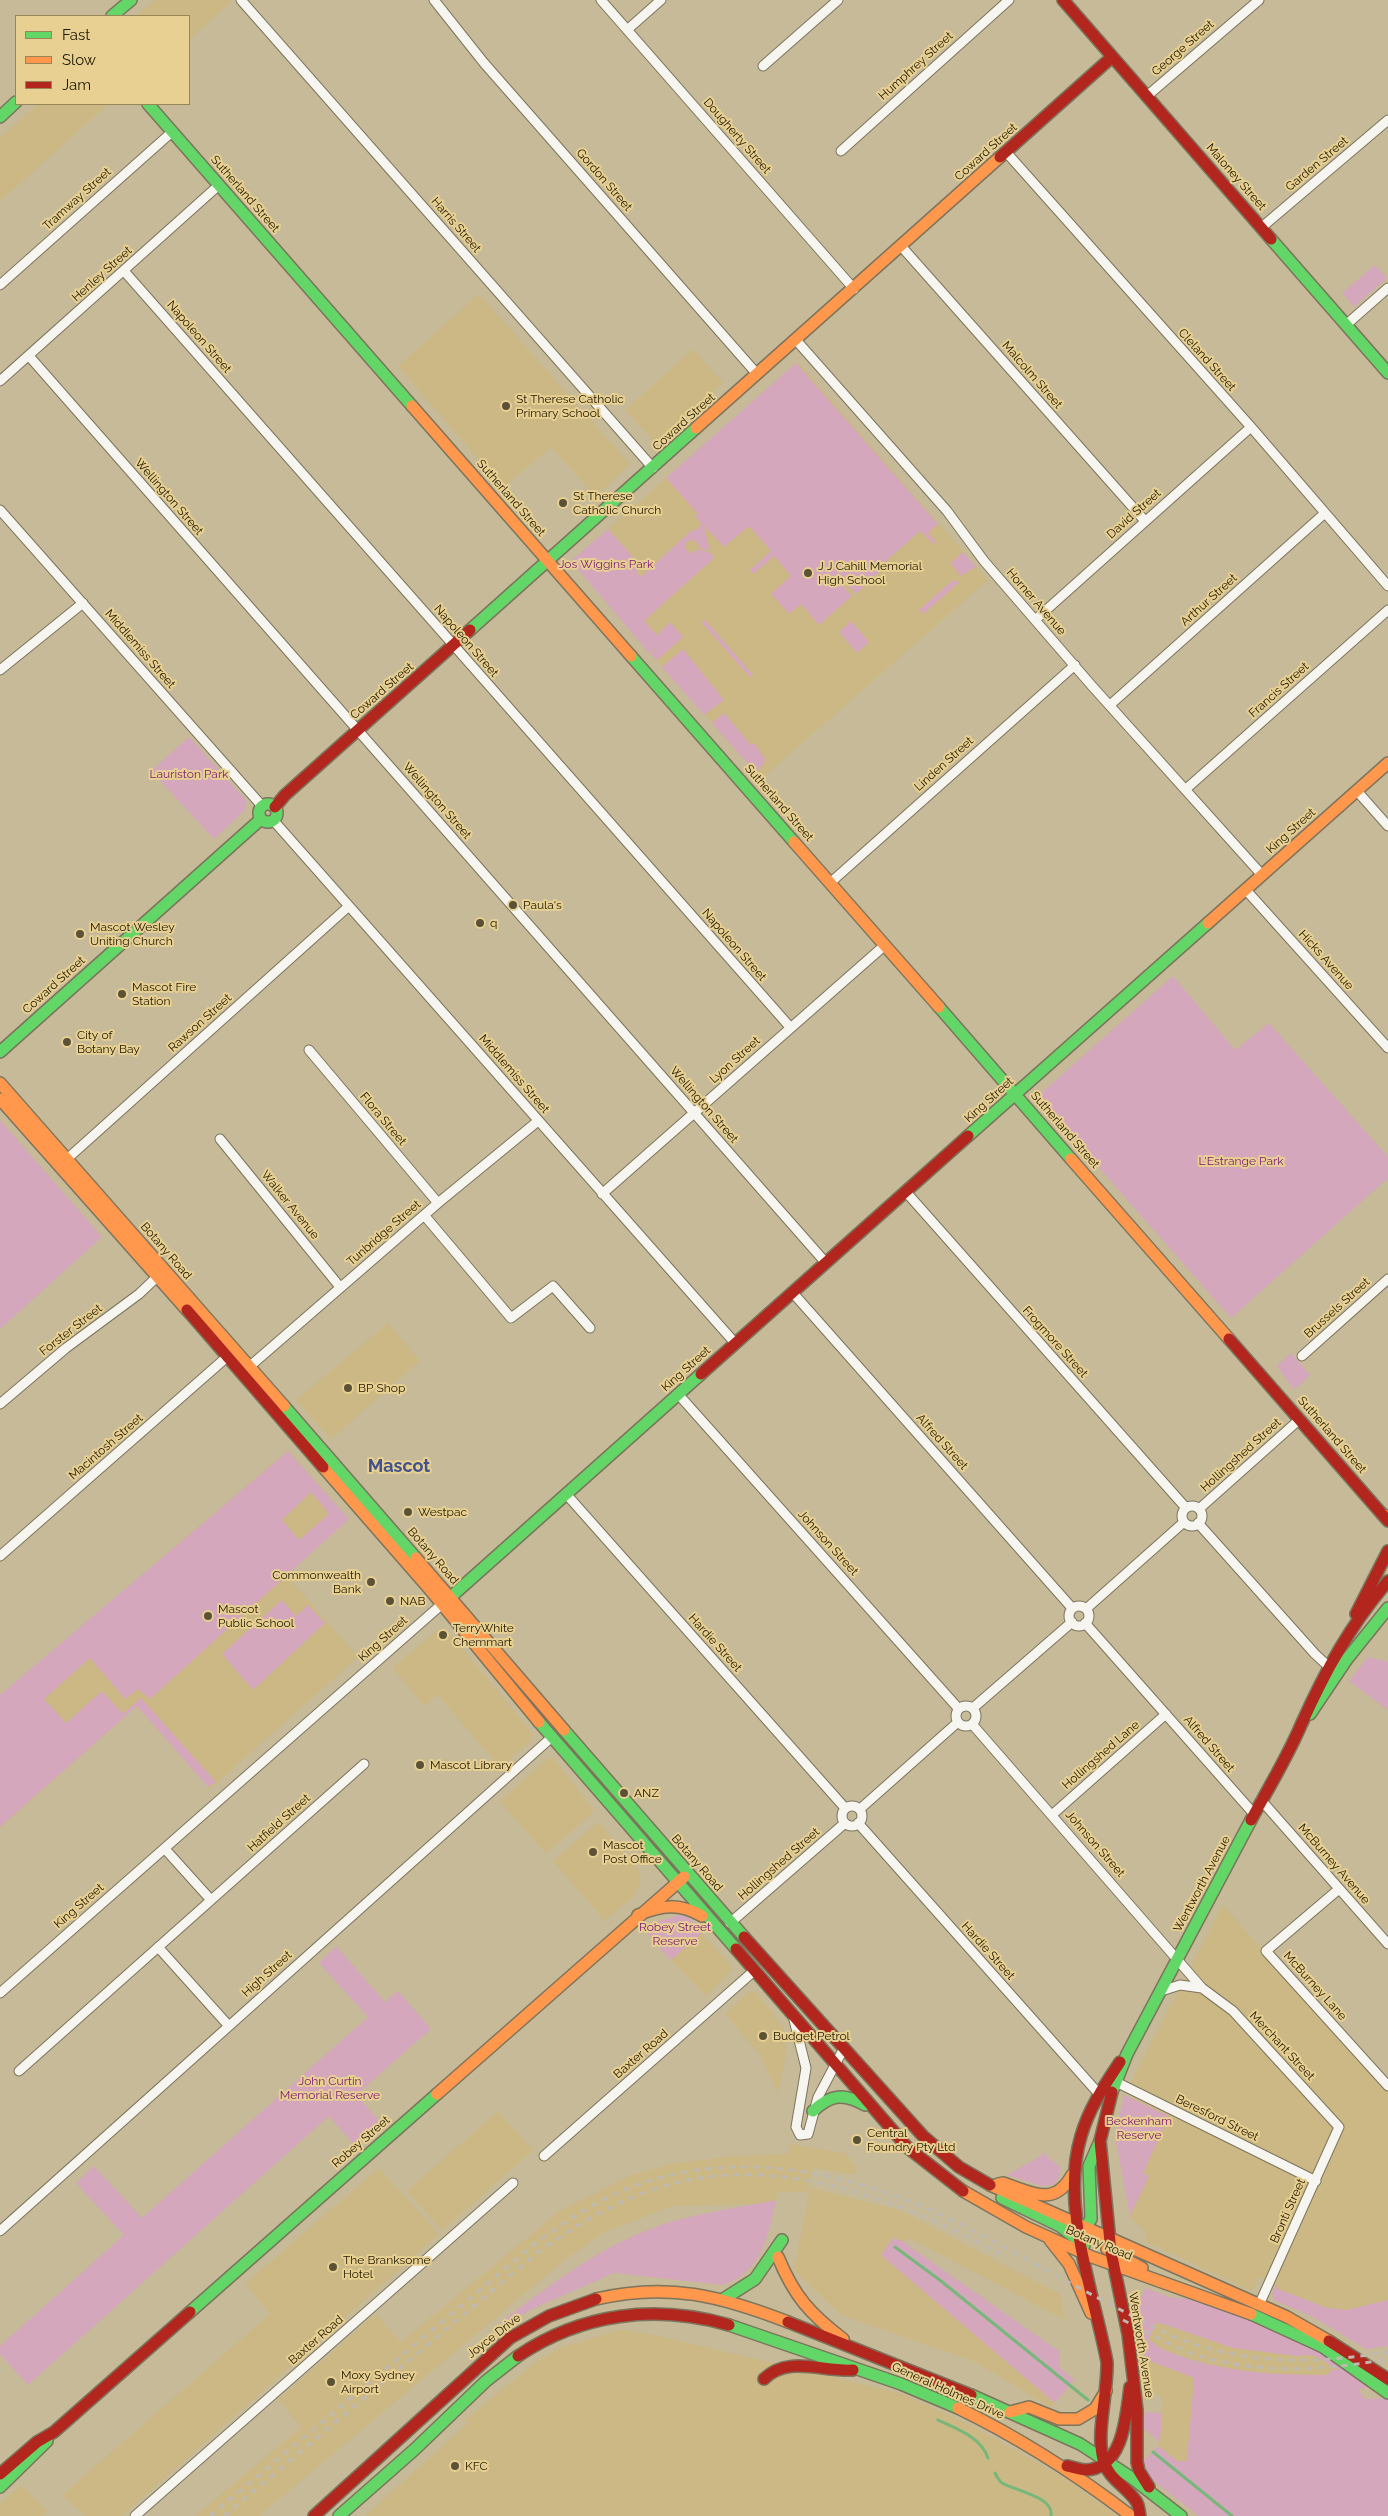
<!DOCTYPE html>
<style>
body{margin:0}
#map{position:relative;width:1388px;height:2516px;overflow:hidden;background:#c6ba99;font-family:Raleway,sans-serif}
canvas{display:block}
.legend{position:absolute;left:15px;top:15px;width:175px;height:90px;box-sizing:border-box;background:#e7d092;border:1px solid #988658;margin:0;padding:6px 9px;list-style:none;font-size:15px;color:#211801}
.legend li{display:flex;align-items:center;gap:10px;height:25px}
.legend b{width:25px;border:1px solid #988658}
</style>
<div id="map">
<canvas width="1388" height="2516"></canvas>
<ul class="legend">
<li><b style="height:6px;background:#63d668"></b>Fast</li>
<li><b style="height:6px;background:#ff974d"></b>Slow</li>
<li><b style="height:6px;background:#b3261e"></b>Jam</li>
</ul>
</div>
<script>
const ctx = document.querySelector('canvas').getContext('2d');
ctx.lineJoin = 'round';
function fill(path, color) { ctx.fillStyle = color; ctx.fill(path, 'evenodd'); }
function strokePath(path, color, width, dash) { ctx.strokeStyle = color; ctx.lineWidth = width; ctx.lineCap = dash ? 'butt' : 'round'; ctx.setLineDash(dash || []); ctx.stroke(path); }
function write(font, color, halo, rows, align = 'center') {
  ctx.font = font + ' Raleway,sans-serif'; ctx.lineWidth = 4; ctx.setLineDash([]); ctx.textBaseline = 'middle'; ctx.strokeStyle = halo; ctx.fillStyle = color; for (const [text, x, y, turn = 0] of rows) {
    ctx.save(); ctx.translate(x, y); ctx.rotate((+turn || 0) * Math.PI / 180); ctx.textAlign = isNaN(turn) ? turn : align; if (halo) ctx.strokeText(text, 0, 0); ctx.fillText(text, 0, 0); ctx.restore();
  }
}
const built = new Path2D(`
 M155,0H233L189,40V16H136Z
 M38,104H109L0,201V138Z
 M479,294L630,464L596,497L551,447L503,488L398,366Z
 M693,349L723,383L656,444L625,410Z
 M798,362L988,580L761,779L604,600L641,567L608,529Z
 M388,1323L420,1361L331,1439L296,1400Z
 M288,1450L349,1519L286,1575L358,1657L210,1789L137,1706L0,1828V1696Z
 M439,1629H446L532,1733L531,1740L500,1768L438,1695L424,1706L394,1669L393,1667Z
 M548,1758H553L593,1809L591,1814L546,1854L500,1801Z
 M598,1822L639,1870L641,1880L635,1895L605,1921L553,1861Z
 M1223,1905L1388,2091V2300L1347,2310L1327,2308L1278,2289L1276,2285L1259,2277L1252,2291L1144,2241L1147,2234L1130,2216L1148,2176L1143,2173L1169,2116L1132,2098L1130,2084Z
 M702,1933L733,1969L706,1996L671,1960Z
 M749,1992H756L783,2027L786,2040V2055L778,2093L759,2054L725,2014Z
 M498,2111L533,2150L442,2231L407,2191Z
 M790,2144L845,2153L857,2168L855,2175L813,2168L807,2192H777L776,2200L759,2204L673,2206L605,2232L566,2259L259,2516H195L301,2427L278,2400L375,2314L401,2342L558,2212L629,2176L669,2164L735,2156L788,2154Z
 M379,2168L439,2234L122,2516H85L62,2495L270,2314L245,2284Z
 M810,2187L902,2211L1060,2294L1065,2320L911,2239L902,2241L893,2238L881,2255L1055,2403L1050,2407L975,2362L841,2315L794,2270Z
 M1156,2322L1233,2348L1297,2356L1313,2355L1341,2371L1328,2375H1276L1230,2369L1194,2360L1162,2349L1148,2339Z
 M619,2330L651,2334L903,2394L970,2425L1009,2447L1068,2480L1117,2516H365L468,2423L465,2420L537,2361L560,2348Z
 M1148,2360L1194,2378L1187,2461H1177L1158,2446L1160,2442L1163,2398L1149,2389Z
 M21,2485L48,2511L43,2516H0V2504Z`);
const green = new Path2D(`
 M1375,265L1387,278L1354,307L1342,293Z
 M796,363L938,524L928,533L936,542L934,544L920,531L885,562L887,564L856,594L837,574L835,577L852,596L819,625L801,604L789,614L771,594L791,576L774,556L753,574L750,570L771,551L749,526L724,547L704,526L710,551L698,547L699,545L693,539L686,543L685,548L691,554L698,549L711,553L714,558L644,621L657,635L670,622L683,637L657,660L650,654L659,646L649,653L571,561L608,529L642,567L636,572L641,577L693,529L695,531L702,524L695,516L698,514L666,478Z
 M963,552L976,567L960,576L951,563Z
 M953,580L959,582L923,614L919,610Z
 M705,620L753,675L750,677L702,623Z
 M851,621L869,642L857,653L839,632Z
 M683,649L724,700L704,715L662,667Z
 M724,713L751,745L754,743L765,759L764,764L755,772L712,723Z
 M189,737L247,801L245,810L214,839L151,771Z
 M1173,976L1235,1050L1269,1023L1388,1157V1178L1231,1318L1037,1097Z
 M0,1120L102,1237L0,1329Z
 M1291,1353L1310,1375L1294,1390L1277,1366Z
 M288,1451L349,1519L150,1699L138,1689L125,1699L90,1658L44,1699L66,1723L102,1691L123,1714L141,1698L216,1782L208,1787L137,1706L0,1827V1695ZM296,1473L329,1514L299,1540L282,1520L311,1492Z
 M282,1600L296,1616L308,1605L325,1623L253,1690L222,1654Z
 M1368,1657L1388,1662V1710L1349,1681Z
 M681,1915L689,1917L702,1933L671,1960L645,1931L656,1922Z
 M336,1946L385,2002L398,1991L431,2029L356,2095L382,2124L356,2147L329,2116L28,2385L0,2354V2346L124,2235L76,2183L94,2166L142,2218L368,2017L319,1963Z
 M1124,2095L1169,2116L1143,2173L1149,2176L1130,2216L1115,2136Z
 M1042,2152L1061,2168L1059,2178L1052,2185L1042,2186L1007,2175L1041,2156Z
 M776,2200C768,2236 762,2272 723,2285L614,2273L530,2310L509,2322L500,2323C554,2282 608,2240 674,2221C707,2212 742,2207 776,2200Z
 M893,2238L902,2241L1060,2352V2368L1074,2380L1055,2403L881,2255Z
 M1276,2285L1278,2289L1327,2308L1347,2310L1388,2300V2346L1366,2349L1313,2317L1274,2300L1272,2294Z
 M1146,2288L1169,2297L1196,2300L1303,2340L1371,2386L1358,2390L1365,2399L1386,2398L1388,2400V2516H1199L1154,2481L1146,2472L1143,2462L1158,2446L1177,2461H1187L1194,2378L1145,2359L1136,2294L1142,2296ZM1157,2322L1233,2348L1297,2356L1313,2355L1339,2370H1331L1328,2375C1273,2375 1216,2372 1164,2350C1158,2348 1154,2342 1148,2340Z
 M1145,2412L1162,2413L1160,2442L1143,2428Z`);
const stream = new Path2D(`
 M895,2247L941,2281L1088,2400
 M938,2420C957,2429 981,2437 988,2458
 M1153,2452L1232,2516
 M995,2473C997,2477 999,2481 1002,2483C1013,2490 1055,2497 1051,2516`);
const street = new Path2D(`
 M241,0L653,468
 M434,0L484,63L757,374
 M601,0L854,289
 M627,30L661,0
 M763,66L838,0
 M1147,96L1259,0
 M841,151L1009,0
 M1006,152L1251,427L1388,586
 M1262,227L1388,120
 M901,246L1145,521
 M124,271L790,1027
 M0,285L172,132
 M1347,324L1388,288
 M796,340L947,511L984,561L1092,686L1262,875
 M29,356L826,1263
 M0,381L219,185
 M0,510L262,806
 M1035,620L1251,427
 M0,670L83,603
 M1110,705L1325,513
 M1186,789L1388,610
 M1357,791L1388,826
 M273,820L735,1343
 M830,883L1075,665
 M1246,890L1388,1048
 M309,1050L438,1203
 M220,1139L340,1287
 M67,1159L349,906
 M906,1192L1186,1508
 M602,1194L885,945
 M424,1215L511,1318L553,1286L590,1328
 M793,1293L1072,1608
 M1302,1356L1388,1279
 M249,1367L438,1203L538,1121
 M678,1394L958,1708
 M0,1404L66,1348L139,1294L158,1276
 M567,1495L845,1808
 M1182 1516a10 10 0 1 1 20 0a10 10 0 1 1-20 0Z
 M1199,1509L1300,1419
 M1198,1523L1315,1654L1328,1666
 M0,1556L228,1356
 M1069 1616a10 10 0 1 1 20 0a10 10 0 1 1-20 0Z
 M1086,1609L1184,1522
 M1085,1623L1254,1814
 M956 1716a10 10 0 1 1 20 0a10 10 0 1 1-20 0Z
 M973,1708L1072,1622
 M972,1724L1202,1988L1233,2011L1339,2127L1259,2305
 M1261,1800L1388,1944
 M842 1816a10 10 0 1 1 20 0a10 10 0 1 1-20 0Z
 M860,1809L958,1722
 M1053,1814L1166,1714
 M858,1823L1099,2094
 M165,1849L211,1900
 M1339,1889L1266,1951L1388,2086
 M730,1923L845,1823
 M158,1947L228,2025
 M1161,1991L1180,1985L1202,1988
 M0,1993L441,1605
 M794,2020L806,2068L796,2127L800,2135L808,2134L818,2097L844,2048
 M19,2071L364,1764
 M1112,2080L1316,2181
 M544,2156L755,1970
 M0,2231L552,1737
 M135,2516L513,2183`);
const fast = new Path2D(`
 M112,16L131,0
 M148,104L412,406
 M0,117L16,102
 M1271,239L1388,373
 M470,630L696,428
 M631,656L794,842
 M259 813a9 9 0 1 1 18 0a9 9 0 1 1-18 0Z
 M939,1007L1071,1159
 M0,1052L261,819
 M968,1136L1208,923
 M284,1406L416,1558
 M444,1603L701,1374
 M1310,1714L1347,1659L1388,1608
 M539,1722L736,1949
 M564,1730L744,1937
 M1112,2092L1127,2054L1251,1820
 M813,2111C831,2094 844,2093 865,2105
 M1002,2198L1060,2226L1084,2245
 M1082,2233L1091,2219L1089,2166L1100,2141
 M722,2300L755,2279L782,2240
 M190,2312L437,2094
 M1251,2314L1323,2347L1388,2393
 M729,2325L901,2384L958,2408
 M971,2395L1080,2444L1132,2478L1181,2516
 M0,2487L47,2441
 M339,2516L414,2450L486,2381L518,2356`);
const slow = new Path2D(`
 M412,406L631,656
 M696,428L1000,157
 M794,842L939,1007
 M1208,923L1388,763
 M0,1083L284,1406
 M0,1099L187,1310
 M1071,1159L1229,1339
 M323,1467L432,1592L539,1722
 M1382,1514L1388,1517
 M416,1558L564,1730
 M638,1915C662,1905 679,1903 702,1916
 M437,2094L684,1877
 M998,2184L1003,2183C1031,2192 1054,2208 1072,2175
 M990,2185L1287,2317L1329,2341
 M963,2191L1026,2227L1092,2257L1251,2314
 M1050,2240L1069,2264L1091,2313
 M1107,2249L1142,2268
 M778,2257C794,2296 810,2314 843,2339
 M596,2299C668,2282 721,2296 788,2322
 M958,2408C1020,2438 1076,2474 1131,2516
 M1010,2412L1029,2407L1059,2419H1078L1095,2409L1106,2391`);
const jam = new Path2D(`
 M1063,0L1271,239
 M1000,157L1112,57
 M275,807L285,795L470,630
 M187,1310L323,1467
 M1229,1339L1388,1521
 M701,1374L968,1136
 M1356,1614L1388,1551
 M1251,1820C1268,1789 1287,1758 1301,1725C1325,1672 1350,1625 1388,1581
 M744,1937L923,2136L959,2167L990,2185
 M736,1949L908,2148L963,2191
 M1120,2062C1104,2086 1089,2108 1081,2136C1060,2206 1094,2293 1107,2362C1108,2392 1096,2433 1103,2459C1108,2479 1125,2485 1136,2501C1139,2505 1139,2511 1140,2516
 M1112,2092L1100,2141L1111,2252L1128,2334L1137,2410V2462L1139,2471L1149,2487
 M788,2322L971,2395
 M1329,2341L1388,2379
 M518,2356C582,2313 655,2304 729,2325
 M764,2379C788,2355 822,2372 853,2370
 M1067,2466C1073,2467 1080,2470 1086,2470C1124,2468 1126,2415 1130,2387
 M0,2474L37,2442L54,2432L190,2312
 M314,2516L510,2338L549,2316L596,2299`);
const rail = new Path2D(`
 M1123,2320C1145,2331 1166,2343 1188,2352C1252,2375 1323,2371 1388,2359
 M210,2516L537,2242C562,2224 587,2207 615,2194C735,2139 871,2175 982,2235C1028,2260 1073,2285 1119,2309C1144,2322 1168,2336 1194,2344C1257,2365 1323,2363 1388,2352
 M224,2516L538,2252C577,2225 615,2201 661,2187C776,2151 902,2200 1002,2255`);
const markers = [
 [506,406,5,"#5b5136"],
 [563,503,5,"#5b5136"],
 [808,573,5,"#5b5136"],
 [513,905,5,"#5b5136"],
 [480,923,5,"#5b5136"],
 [80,934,5,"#5b5136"],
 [122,994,5,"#5b5136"],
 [67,1042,5,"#5b5136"],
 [348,1388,5,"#5b5136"],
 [408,1512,5,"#5b5136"],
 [371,1582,5,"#5b5136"],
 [390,1601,5,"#5b5136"],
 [208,1616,5,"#5b5136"],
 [443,1635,5,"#5b5136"],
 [420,1765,5,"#5b5136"],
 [624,1793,5,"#5b5136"],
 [593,1852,5,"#5b5136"],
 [763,2036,5,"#5b5136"],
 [857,2140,5,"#5b5136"],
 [333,2267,5,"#5b5136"],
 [331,2382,5,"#5b5136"],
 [455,2466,5,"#5b5136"]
];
const streetNames = [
 ["George Street",1183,48,-41],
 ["Humphrey Street",916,66,-42],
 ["Dougherty Street",737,136,49],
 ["Coward Street",986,152,-42],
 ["Garden Street",1317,164,-40],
 ["Maloney Street",1236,177,49],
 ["Gordon Street",604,180,49],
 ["Sutherland Street",245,194,49],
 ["Tramway Street",77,199,-42],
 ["Harris Street",456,225,49],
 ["Henley Street",102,274,-42],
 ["Napoleon Street",199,337,49],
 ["Cleland Street",1207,360,48],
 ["Malcolm Street",1032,375,49],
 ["Coward Street",684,422,-42],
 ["Wellington Street",169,497,49],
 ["Sutherland Street",511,498,49],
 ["David Street",1134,514,-42],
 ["Arthur Street",1209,600,-42],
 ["Horner Avenue",1036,602,49],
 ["Napoleon Street",466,641,49],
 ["Middlemiss Street",140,649,49],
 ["Francis Street",1279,690,-42],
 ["Coward Street",382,691,-41],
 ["Linden Street",944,764,-42],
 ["Wellington Street",437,801,49],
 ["Sutherland Street",779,803,49],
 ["King Street",1291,831,-42],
 ["Napoleon Street",734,945,49],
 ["Hicks Avenue",1326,960,48],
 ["Coward Street",54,985,-42],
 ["Rawson Street",200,1023,-42],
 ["Lyon Street",735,1060,-42],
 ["Middlemiss Street",514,1074,49],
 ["King Street",989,1100,-42],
 ["Wellington Street",704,1105,49],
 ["Flora Street",383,1119,50],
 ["Sutherland Street",1065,1130,49],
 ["Walker Avenue",290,1205,51],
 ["Tunbridge Street",384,1233,-41],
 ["Botany Road",166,1251,49],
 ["Brussels Street",1337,1308,-42],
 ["Forster Street",71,1330,-38],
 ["Frogmore Street",1055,1342,48],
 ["King Street",686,1369,-42],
 ["Sutherland Street",1332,1435,49],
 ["Alfred Street",942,1442,48],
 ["Macintosh Street",106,1447,-41],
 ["Hollingshed Street",1241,1455,-42],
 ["Johnson Street",828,1543,48],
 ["Botany Road",433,1556,49],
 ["King Street",383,1639,-42],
 ["Hardie Street",715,1643,48],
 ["Alfred Street",1209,1744,49],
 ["Hollingshed Lane",1101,1755,-41],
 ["Hatfield Street",279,1823,-42],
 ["Johnson Street",1095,1844,49],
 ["Botany Road",697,1863,49],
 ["Hollingshed Street",779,1864,-41],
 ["McBurney Avenue",1334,1864,49],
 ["Wentworth Avenue",1202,1884,-62],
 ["King Street",79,1906,-41],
 ["Hardie Street",988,1951,48],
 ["High Street",267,1974,-42],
 ["McBurney Lane",1315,1986,48],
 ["Merchant Street",1282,2046,47],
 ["Baxter Road",641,2054,-41],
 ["Beresford Street",1217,2118,26],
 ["Robey Street",361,2142,-41],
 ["Bronti Street",1288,2211,-66],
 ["Botany Road",1099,2243,23],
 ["Joyce Drive",494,2336,-38],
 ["Baxter Road",316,2340,-41],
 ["Wentworth Avenue",1141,2345,81],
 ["General Holmes Drive",948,2391,24]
];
const poiNames = [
 ["St Therese Catholic",516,399],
 ["Primary School",516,413],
 ["St Therese",573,496],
 ["Catholic Church",573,510],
 ["J J Cahill Memorial",818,566],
 ["High School",818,580],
 ["Paula's",523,905],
 ["q",490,923],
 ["Mascot Wesley",90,927],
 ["Uniting Church",90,941],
 ["Mascot Fire",132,987],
 ["Station",132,1001],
 ["City of",77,1035],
 ["Botany Bay",77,1049],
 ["BP Shop",358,1388],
 ["Westpac",418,1512],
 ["Commonwealth",361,1575,"right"],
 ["Bank",361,1589,"right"],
 ["NAB",400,1601],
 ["Mascot",218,1609],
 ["Public School",218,1623],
 ["TerryWhite",453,1628],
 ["Chemmart",453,1642],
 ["Mascot Library",430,1765],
 ["ANZ",634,1793],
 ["Mascot",603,1845],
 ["Post Office",603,1859],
 ["Budget Petrol",773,2036],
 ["Central",867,2133],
 ["Foundry Pty Ltd",867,2147],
 ["The Branksome",343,2260],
 ["Hotel",343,2274],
 ["Moxy Sydney",341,2375],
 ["Airport",341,2389],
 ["KFC",465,2466]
];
const parkNames = [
 ["Jos Wiggins Park",606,564],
 ["Lauriston Park",189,774],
 ["L'Estrange Park",1241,1161],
 ["Robey Street",675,1927],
 ["Reserve",675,1941],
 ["John Curtin",330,2081],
 ["Memorial Reserve",330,2095],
 ["Beckenham",1139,2121],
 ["Reserve",1139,2135]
];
const districtNames = [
 ["Mascot",399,1467]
];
fill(built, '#ccb884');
fill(green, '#d4a7bc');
strokePath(stream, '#77b77b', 3);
strokePath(street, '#7c745c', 11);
strokePath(fast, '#7c745c', 14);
strokePath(slow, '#7c745c', 14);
strokePath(jam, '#7c745c', 14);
strokePath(street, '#f6f5f0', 9);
strokePath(fast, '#63d668', 11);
strokePath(slow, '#ff974d', 11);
strokePath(jam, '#b3261e', 11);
strokePath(rail, '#bebab1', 3, [6, 6]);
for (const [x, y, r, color] of markers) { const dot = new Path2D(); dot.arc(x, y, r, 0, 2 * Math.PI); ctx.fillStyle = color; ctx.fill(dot); strokePath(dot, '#e7d092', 2); }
write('12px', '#211801', '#e7d092', streetNames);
write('12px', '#211801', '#e7d092', poiNames, 'left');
write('12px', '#7b1877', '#e7d092', parkNames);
write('bold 18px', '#41528e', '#e7d092', districtNames);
</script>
